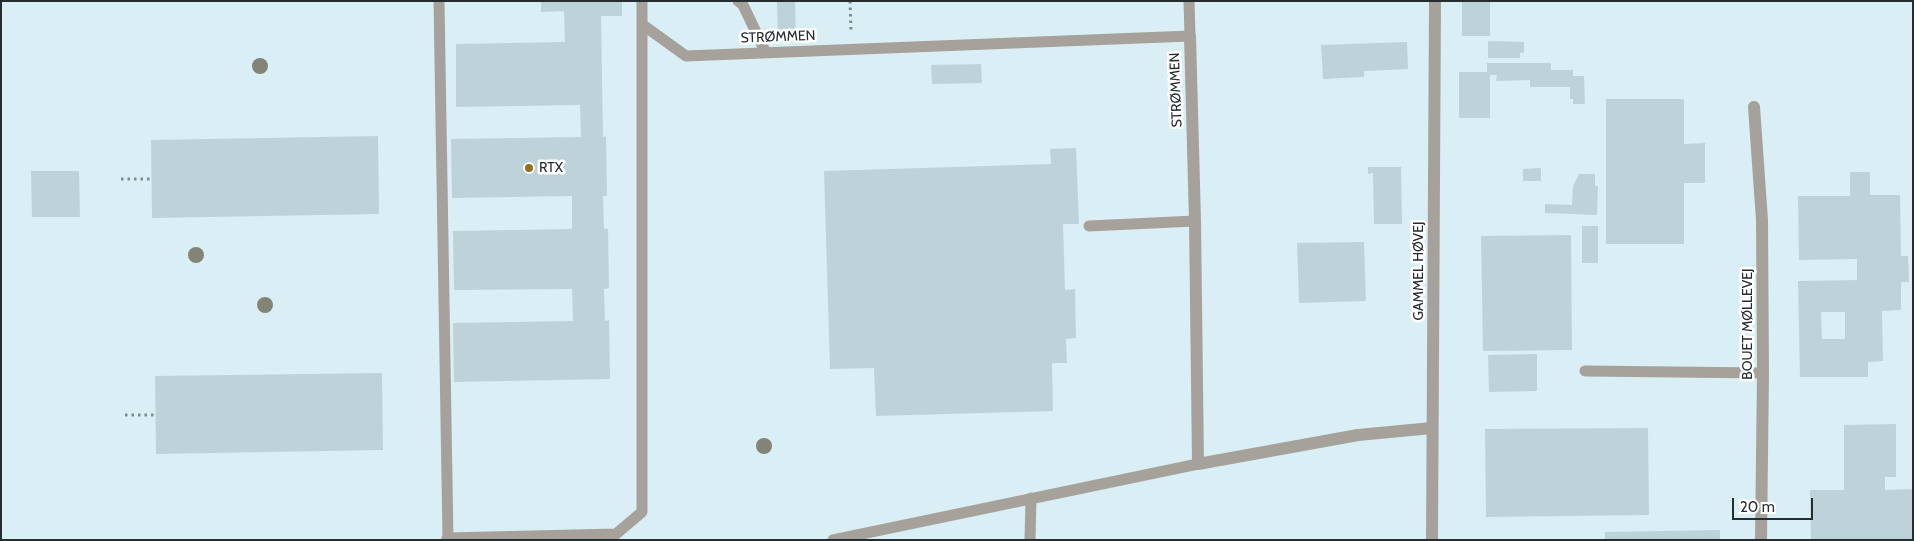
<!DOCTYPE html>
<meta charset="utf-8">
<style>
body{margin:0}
#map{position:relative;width:1914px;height:541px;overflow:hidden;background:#daeff5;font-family:Cabin,sans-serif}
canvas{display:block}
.frame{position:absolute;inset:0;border:2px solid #242d2f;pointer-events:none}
.scale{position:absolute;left:1732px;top:498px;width:81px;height:22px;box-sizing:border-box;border:2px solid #242d2f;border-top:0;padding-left:6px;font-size:15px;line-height:18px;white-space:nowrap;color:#242d2f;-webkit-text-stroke:4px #fff;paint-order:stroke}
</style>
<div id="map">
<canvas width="1914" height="541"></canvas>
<div class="frame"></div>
<div class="scale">20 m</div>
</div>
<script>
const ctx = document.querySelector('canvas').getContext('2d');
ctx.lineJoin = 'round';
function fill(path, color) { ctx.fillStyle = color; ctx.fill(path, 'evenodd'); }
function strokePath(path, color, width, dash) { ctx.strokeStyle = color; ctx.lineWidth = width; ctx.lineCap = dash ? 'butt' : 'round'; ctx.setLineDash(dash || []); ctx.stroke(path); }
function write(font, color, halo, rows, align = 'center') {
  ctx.font = font + ' Cabin,sans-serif'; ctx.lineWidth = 5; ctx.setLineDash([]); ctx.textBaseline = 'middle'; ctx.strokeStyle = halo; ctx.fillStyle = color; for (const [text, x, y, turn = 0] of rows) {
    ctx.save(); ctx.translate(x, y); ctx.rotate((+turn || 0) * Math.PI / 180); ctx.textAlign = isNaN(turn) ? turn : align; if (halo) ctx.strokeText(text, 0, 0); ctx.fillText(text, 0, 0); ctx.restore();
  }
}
const building = new Path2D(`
 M541,1H622V16H601L603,137L606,136L607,196H603L604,229H608L609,288L604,289L605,321L609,320L610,379L454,382L453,323L573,321L572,289L454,290L453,231L572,229V196L452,198L451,139L581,137L580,105L456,107V44L565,42L564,11L541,12Z
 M777,1H795L796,39H778Z
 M1462,1H1490V36H1462Z
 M1488,41L1524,42V53H1520V58H1488Z
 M1407,42L1408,69L1364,71V77L1323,79L1321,45Z
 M1487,63H1551V70H1573V76H1584L1585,104H1573V99H1570V87H1530V80L1496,81L1497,75H1490V118H1459V72H1487Z
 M981,64L982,83L932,84L931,65Z
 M1606,99H1684V144L1705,143V183H1684V244H1606Z
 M378,136L379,214L152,218L151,140Z
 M1076,148L1079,224H1063L1065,290L1075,289L1076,338L1066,339L1067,363H1052L1053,411L876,416L874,368L830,369L824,171L1051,164L1050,149Z
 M1368,167H1401L1402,224H1374L1373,173L1368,174Z
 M1541,168V181H1523V169Z
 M31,171H79L80,217H32Z
 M1850,172H1870V195H1900L1901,256H1908L1909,282H1901V310L1882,311L1883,361L1868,362V377H1800L1798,281L1857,280V259L1799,260L1798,196H1850ZM1821,312H1845V339H1822Z
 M1579,174H1595V186H1598L1597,215L1545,213V204L1572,205L1573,186Z
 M1582,226H1598V263H1582Z
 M1571,235L1572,350L1483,351L1481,236Z
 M1364,242L1366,301L1299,303L1297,243Z
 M1537,354V391L1489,392L1488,355Z
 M382,373L383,450L156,454L155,376Z
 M1896,424V477H1885V490L1913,489V540H1811L1810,490H1844V425Z
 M1648,428L1649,515L1486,517L1485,429Z
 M1720,530V540H1605V532Z`);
const path = new Path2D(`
 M850,1L851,31
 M121,179H152
 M125,415H156`);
const service = new Path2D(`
 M439,1L448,540
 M738,1L743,5L766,53
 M643,25L686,56L1190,36L1189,1
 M1089,226L1195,221
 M1585,371L1763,373
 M447,538L616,534L642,512V1
 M833,540L1198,464
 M1030,540L1031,498`);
const minor = new Path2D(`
 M1190,36L1195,221L1198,464L1358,435L1432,428
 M1754,107L1762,220L1763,373L1761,540`);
const tertiary = new Path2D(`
 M1432,540L1435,1`);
const trees = [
 [260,66],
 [196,255],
 [265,305],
 [764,446]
];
const markers = [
 [529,168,5,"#957019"]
];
const streetNames = [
 ["STRØMMEN",778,37,-2],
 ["STRØMMEN",1176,90,-92],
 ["GAMMEL HØVEJ",1419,271,-90],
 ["BOUET MØLLEVEJ",1748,324,-90]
];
const poiNames = [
 ["RTX",539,168]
];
fill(building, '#bed3d9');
strokePath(path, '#7c8b8f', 3, [2.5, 4]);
strokePath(service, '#a6a29b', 11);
strokePath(minor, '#a6a29b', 12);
strokePath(tertiary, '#a6a29b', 12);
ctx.fillStyle = '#838475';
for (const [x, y] of trees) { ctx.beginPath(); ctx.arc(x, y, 8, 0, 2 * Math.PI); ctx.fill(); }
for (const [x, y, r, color] of markers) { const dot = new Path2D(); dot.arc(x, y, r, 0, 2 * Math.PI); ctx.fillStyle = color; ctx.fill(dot); strokePath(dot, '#fff', 2); }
write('14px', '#242d2f', '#fff', streetNames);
write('14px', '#242d2f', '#fff', poiNames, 'left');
</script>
